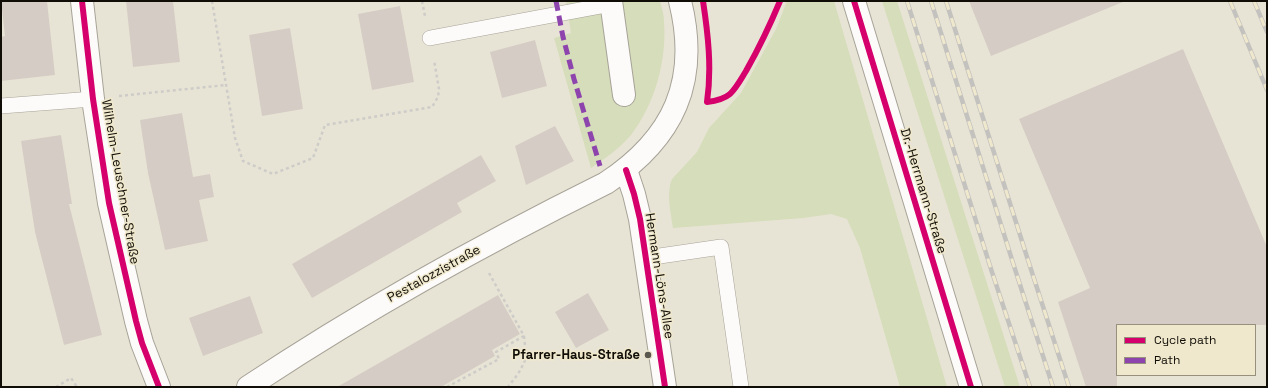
<!DOCTYPE html>
<meta charset="utf-8">
<style>
body{margin:0}
#map{position:relative;width:1268px;height:388px;overflow:hidden;background:#e8e4d5;font-family:"Space Grotesk",sans-serif}
canvas{display:block}
.frame{position:absolute;inset:0;border:2px solid #0f0d05;pointer-events:none}
.legend{position:absolute;left:1116px;top:324px;width:140px;height:52px;box-sizing:border-box;background:#f0e8cd;border:1px solid #96907d;margin:0;padding:5px 7px;list-style:none;font-size:12px;color:#0f0d05}
.legend li{display:flex;align-items:center;gap:8px;height:20px}
.legend b{width:20px;border:1px solid #96907d}
</style>
<div id="map">
<canvas width="1268" height="388"></canvas>
<div class="frame"></div>
<ul class="legend">
<li><b style="height:5px;background:#d6006c"></b>Cycle path</li>
<li><b style="height:5px;background:#8e44ad"></b>Path</li>
</ul>
</div>
<script>
const ctx = document.querySelector('canvas').getContext('2d');
ctx.lineJoin = 'round';
function fill(path, color) { ctx.fillStyle = color; ctx.fill(path, 'evenodd'); }
function strokePath(path, color, width, dash) { ctx.strokeStyle = color; ctx.lineWidth = width; ctx.lineCap = dash ? 'butt' : 'round'; ctx.setLineDash(dash || []); ctx.stroke(path); }
function write(font, color, halo, rows, align = 'center') {
  ctx.font = font + ' "Space Grotesk",sans-serif'; ctx.lineWidth = 3; ctx.setLineDash([]); ctx.textBaseline = 'middle'; ctx.strokeStyle = halo; ctx.fillStyle = color; for (const [text, x, y, turn = 0] of rows) {
    ctx.save(); ctx.translate(x, y); ctx.rotate((+turn || 0) * Math.PI / 180); ctx.textAlign = isNaN(turn) ? turn : align; if (halo) ctx.strokeText(text, 0, 0); ctx.fillText(text, 0, 0); ctx.restore();
  }
}
const green = new Path2D(`
 M566,1H660C662,8 664,15 664,22C667,60 655,104 631,135C620,148 606,158 591,168L554,38L571,33Z
 M787,1H834L947,387H900L860,248L847,219L831,214L803,218L673,228C671,213 666,193 672,179L697,152L709,128L741,93L776,29Z
 M882,1H897L1020,387H1005Z`);
const building = new Path2D(`
 M1,1H47L55,75L1,81V37L5,36Z
 M126,1H173L180,62L133,67Z
 M969,1H1123V2L991,56Z
 M400,6L414,82L372,90L358,14Z
 M290,28L303,109L262,116L249,35Z
 M535,40L547,86L502,98L490,52Z
 M1183,49L1267,247V325H1117V387H1086L1058,302L1090,288L1019,119Z
 M182,113L193,177L210,174L214,197L199,200L208,241L165,250L148,173L140,120Z
 M555,126L574,161L526,185L515,146Z
 M61,135L72,204H69L102,335L64,345L35,232L21,141Z
 M481,155L496,181L457,203L462,212L312,298L292,264Z
 M588,293L609,330L576,348L555,312Z
 M498,295L520,334L492,350L495,356L441,387H337Z
 M250,296L263,333L203,356L189,318Z`);
const path = new Path2D(`
 M212,1L235,138L243,161L273,174L313,158L325,125L432,107L438,97L439,89L434,60
 M422,1L425,16
 M119,96L226,85
 M707,102C716,101 724,99 730,94C737,87 741,79 746,71C759,48 770,25 780,1
 M489,273L524,336L526,355L524,363L518,374L508,387
 M56,387L71,378L77,387
 M447,387L499,359L496,352L524,336`);
const lane = new Path2D(`
 M430,38L612,4
 M1,106L93,99
 M646,258L721,247L741,387`);
const street = new Path2D(`
 M82,1L93,99L109,203L136,321L142,343L159,387
 M611,1L624,95
 M854,1L971,387
 M626,170L634,194L640,219L665,387`);
const secondary = new Path2D(`
 M248,387C362,311 483,244 606,183C674,138 700,81 680,1`);
const rail = new Path2D(`
 M907,1L991,269L1030,387
 M931,1L1013,263L1053,387
 M946,1L1027,257L1069,387
 M1230,1L1267,90
 M1254,1L1267,32`);
const quiet = new Path2D(`
 M556,1L563,37L574,79L600,166`);
const cycleway = new Path2D(`
 M82,1L93,99L109,203L136,321L142,343L159,387
 M703,1C708,34 712,68 707,102C716,101 724,99 730,94C737,87 741,79 746,71C759,48 770,25 780,1
 M854,1L971,387
 M626,170L634,194L640,219L665,387`);
const markers = [
 [648,355,4,"#5b584e"]
];
const streetNames = [
 ["Wilhelm-Leuschner-Straße",120,182,80],
 ["Dr.-Herrmann-Straße",923,191,73],
 ["Pestalozzistraße",434,274,-29],
 ["Hermann-Löns-Allee",659,276,81]
];
const poiNames = [
 ["Pfarrer-Haus-Straße",640,355]
];
fill(green, '#d6ddba');
fill(building, '#d5cdc5');
strokePath(lane, '#a7a398', 16);
strokePath(street, '#a7a398', 24);
strokePath(secondary, '#a7a398', 24);
strokePath(path, '#ceccc8', 2.5, [3, 3]);
strokePath(lane, '#fcfbf9', 15);
strokePath(street, '#fcfbf9', 22);
strokePath(secondary, '#fcfbf9', 22);
strokePath(rail, '#c3c2be', 4.5);
strokePath(rail, '#f0e8cd', 3, [9]);
strokePath(quiet, '#8e44ad', 5, [10, 5]);
strokePath(cycleway, '#d6006c', 6);
for (const [x, y, r, color] of markers) { const dot = new Path2D(); dot.arc(x, y, r, 0, 2 * Math.PI); ctx.fillStyle = color; ctx.fill(dot); strokePath(dot, '#f0e8cd', 1.5); }
write('13px', '#0f0d05', '#f0e8cd', streetNames);
write('bold 13px', '#0f0d05', '#f0e8cd', poiNames, 'right');
</script>
